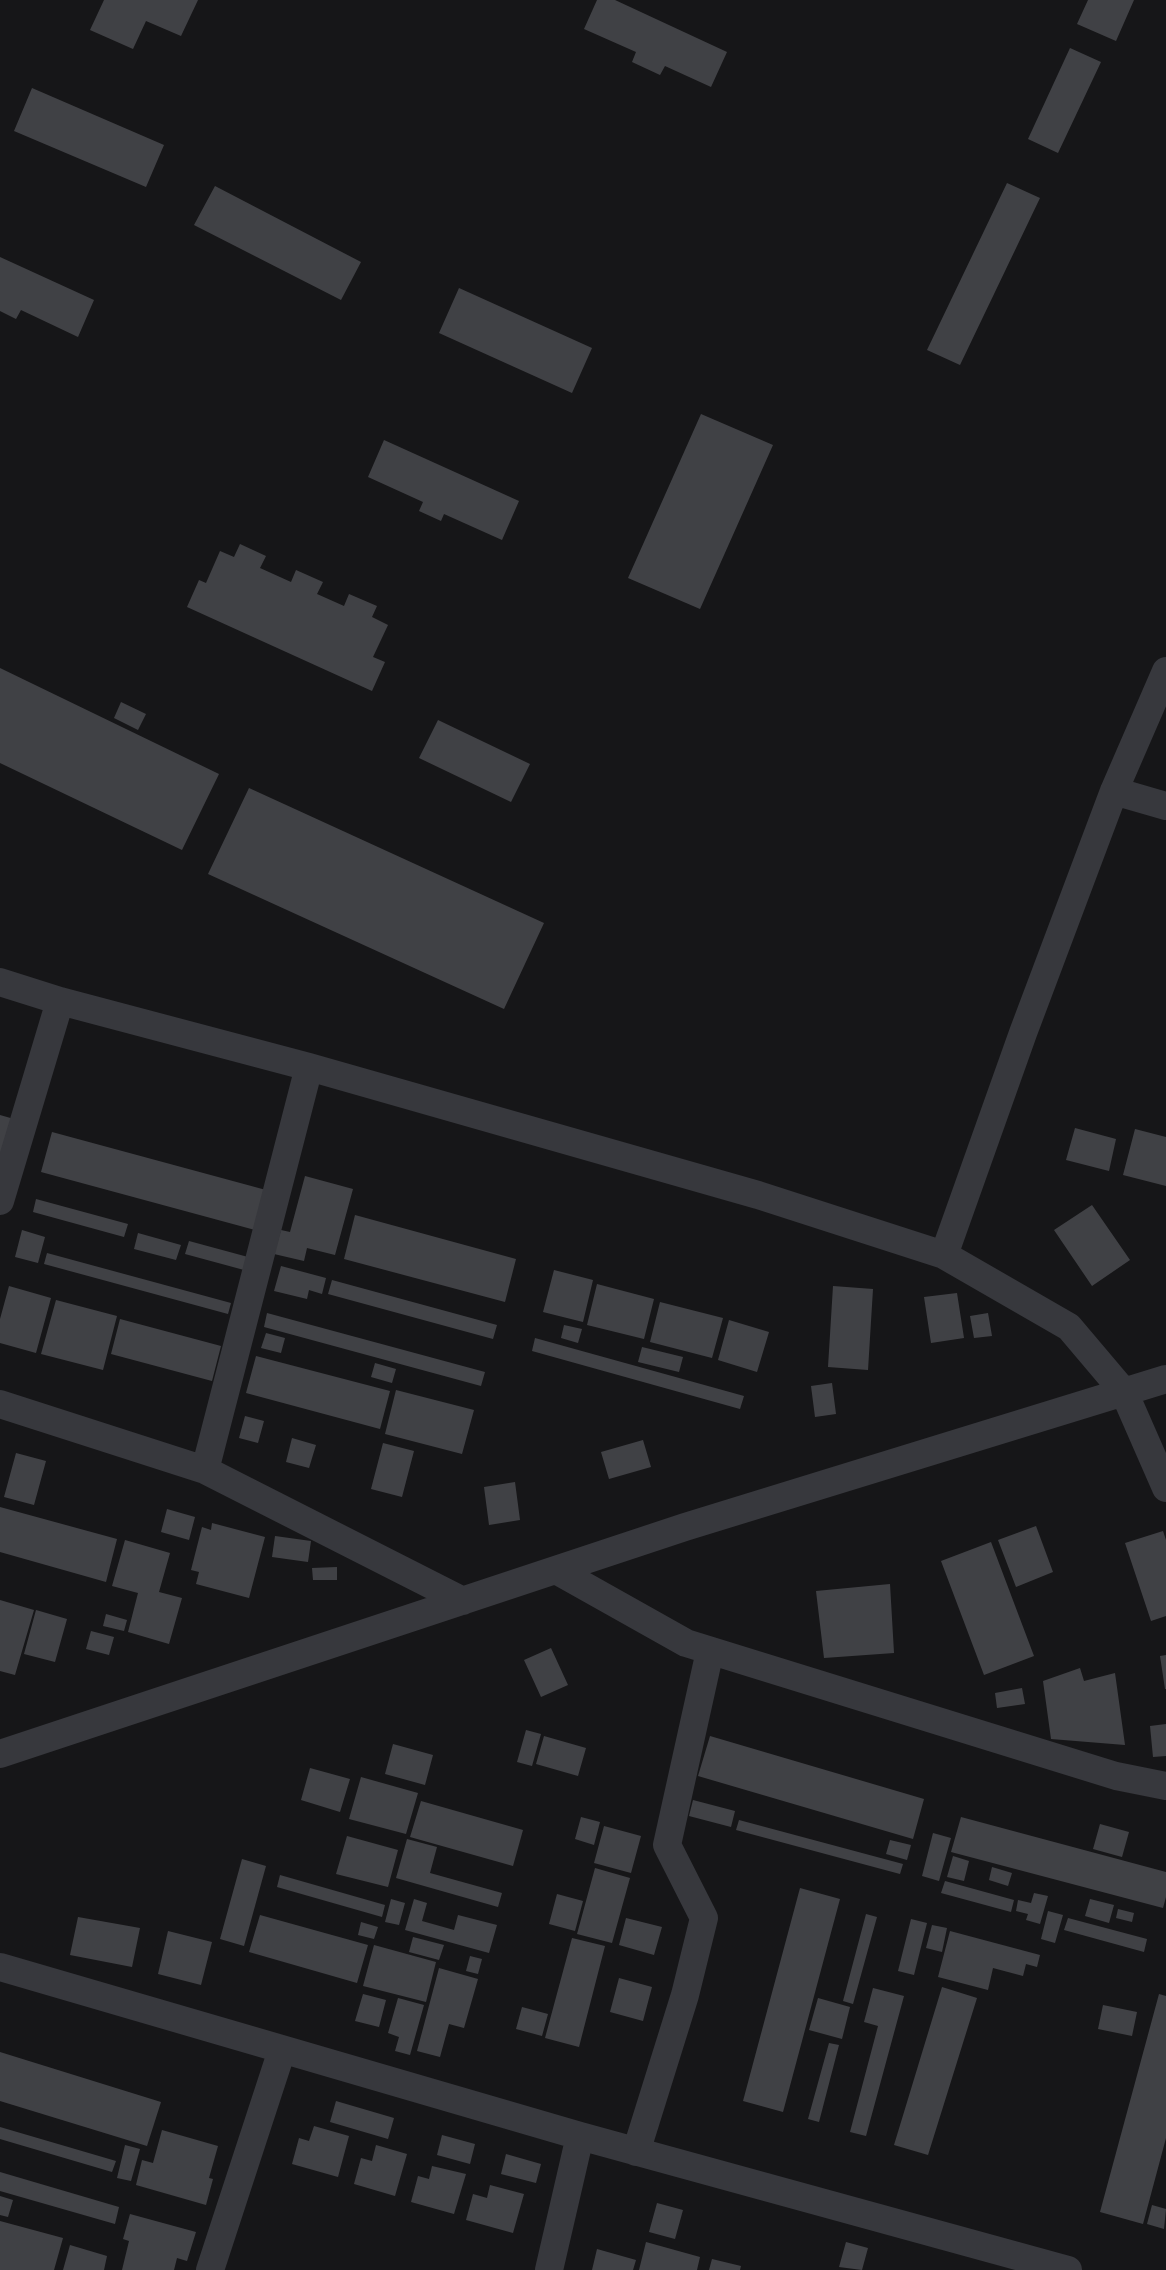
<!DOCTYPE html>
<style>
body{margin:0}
canvas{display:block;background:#161618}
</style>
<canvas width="1166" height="2270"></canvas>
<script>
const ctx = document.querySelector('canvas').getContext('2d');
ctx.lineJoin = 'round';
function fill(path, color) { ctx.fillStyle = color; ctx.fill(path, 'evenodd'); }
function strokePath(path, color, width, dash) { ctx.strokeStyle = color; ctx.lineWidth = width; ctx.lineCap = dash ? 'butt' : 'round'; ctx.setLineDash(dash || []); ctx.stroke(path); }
const building = new Path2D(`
 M104,0H198L181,36L146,21L133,49L90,30Z
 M597,0H615L727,52L711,87L665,66L660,75L632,62L636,52L584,29Z
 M1088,0H1134L1116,41L1077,24Z
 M1070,48L1101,62L1058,153L1028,139Z
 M32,88L164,145L146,187L14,131Z
 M1007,183L1040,198L960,365L927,350Z
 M215,186L361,262L341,300L194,225Z
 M0,257L94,300L78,337L21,310L16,319L0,311Z
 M459,288L592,348L572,393L439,333Z
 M701,414L773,445L700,609L628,578Z
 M384,440L519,501L502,540L444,514L441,521L419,511L423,502L368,477Z
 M240,544L266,556L260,568L291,582L296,570L323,582L317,594L344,606L349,594L377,606L372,617L388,625L373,657L385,662L372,691L187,607L199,580L206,583L220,551L234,557Z
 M0,668L219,774L182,850L0,763Z
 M121,702L146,714L138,730L114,718Z
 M438,720L530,764L511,802L419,758Z
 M249,788L544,923L504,1009L208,874Z
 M0,1115L14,1119L0,1161Z
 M1075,1128L1116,1139L1109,1171L1066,1160Z
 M1135,1129L1166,1137V1186L1123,1175Z
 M52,1132L266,1190L255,1230L41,1172Z
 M305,1176L353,1189L335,1255L307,1248L304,1261L274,1254L281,1230L290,1232Z
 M36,1199L128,1224L124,1237L33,1212Z
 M1092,1205L1130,1260L1092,1286L1054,1230Z
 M355,1215L516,1259L505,1302L344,1259Z
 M22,1230L45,1237L38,1263L15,1257Z
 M138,1233L181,1245L176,1260L134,1249Z
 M189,1241L248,1257L244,1270L185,1254Z
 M47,1253L231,1303L228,1314L44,1264Z
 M281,1266L326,1278L322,1294L309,1290L307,1299L274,1291Z
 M554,1270L593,1280L583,1322L543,1312Z
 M332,1280L497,1325L493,1339L328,1294Z
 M597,1284L654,1299L644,1339L587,1325Z
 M9,1286L51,1298L36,1353L0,1343V1319Z
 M833,1286L873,1289L868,1370L828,1367Z
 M957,1293L964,1338L931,1343L924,1297Z
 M56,1300L117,1316L103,1370L41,1354Z
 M660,1302L723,1318L712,1358L650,1342Z
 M267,1313L485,1372L481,1386L264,1327Z
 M988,1313L992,1336L974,1338L970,1316Z
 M120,1319L221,1346L212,1381L111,1354Z
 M729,1320L769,1332L757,1372L718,1360Z
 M564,1325L582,1329L578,1343L561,1338Z
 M266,1333L285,1338L281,1353L261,1348Z
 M535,1338L744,1396L740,1409L532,1351Z
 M642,1347L683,1357L679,1372L638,1362Z
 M256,1356L390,1391L380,1429L246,1393Z
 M375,1363L396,1369L392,1383L371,1377Z
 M832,1383L836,1414L815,1417L811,1386Z
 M396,1390L474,1410L462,1454L385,1434Z
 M245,1416L264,1421L258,1443L239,1438Z
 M292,1438L316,1445L309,1468L286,1462Z
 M643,1440L651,1467L609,1479L601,1452Z
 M383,1443L414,1451L402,1497L371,1489Z
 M16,1453L46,1461L34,1505L4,1497Z
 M515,1482L520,1520L489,1525L484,1487Z
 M0,1507L117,1539L106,1582L0,1552Z
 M167,1509L195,1517L189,1540L161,1532Z
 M212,1523L265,1537L249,1598L196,1584L199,1572L191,1570L202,1527L211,1530Z
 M1036,1526L1053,1572L1016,1587L998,1540Z
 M1163,1531L1166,1540V1616L1151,1621L1125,1543Z
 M275,1536L311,1541L308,1562L272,1557Z
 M125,1540L170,1553L159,1592L182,1598L169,1644L128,1632L138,1593L112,1586Z
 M991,1542L1034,1656L984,1675L941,1561Z
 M337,1567V1580H313L312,1568Z
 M890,1584L894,1653L824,1658L816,1591Z
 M0,1600L34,1610L15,1675L0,1671Z
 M36,1610L67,1619L55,1662L24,1654Z
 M106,1614L127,1620L124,1631L103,1626Z
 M91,1631L114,1637L109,1655L86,1649Z
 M551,1648L568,1685L541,1697L524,1660Z
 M1166,1655V1689H1165L1160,1656Z
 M1080,1668L1084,1681L1115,1673L1125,1745L1051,1739L1043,1681Z
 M1022,1688L1025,1704L997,1708L995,1693Z
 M1166,1724V1756L1153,1757L1150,1726Z
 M526,1730L541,1734L532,1766L517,1762Z
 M544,1736L586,1748L578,1776L536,1764Z
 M710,1736L924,1799L913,1839L698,1776Z
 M393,1744L433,1755L425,1785L385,1774Z
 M310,1768L350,1779L340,1812L301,1800Z
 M361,1777L418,1793L406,1834L349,1819Z
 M693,1800L735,1811L731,1827L689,1816Z
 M421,1801L523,1830L513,1866L410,1837Z
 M581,1817L600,1822L594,1845L575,1839Z
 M961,1817L1166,1872V1897L1163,1908L951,1852Z
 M739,1820L903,1864L900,1874L736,1830Z
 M1100,1824L1129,1832L1122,1857L1093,1849Z
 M604,1826L641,1836L631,1873L594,1863Z
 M933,1833L951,1838L939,1881L922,1876Z
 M347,1836L398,1850L388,1887L336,1874Z
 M407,1839L437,1847L430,1873L502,1893L498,1907L396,1878Z
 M890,1840L911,1845L907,1860L886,1854Z
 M953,1856L969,1861L964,1881L947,1877Z
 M242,1859L266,1866L244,1946L220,1939Z
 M992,1867L1012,1873L1008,1886L989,1880Z
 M595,1868L630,1878L612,1943L577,1934Z
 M280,1875L385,1905L382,1917L277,1887Z
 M945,1881L1014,1900L1011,1912L941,1893Z
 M800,1888L840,1899L783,2112L743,2101Z
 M1034,1893L1048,1896L1040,1924L1026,1920L1028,1914L1016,1911L1018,1900L1031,1903Z
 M557,1894L583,1901L575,1931L549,1924Z
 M391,1899L405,1903L399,1925L385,1922Z
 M414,1899L427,1903L422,1921L454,1930L458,1915L497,1925L489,1953L405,1930Z
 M1090,1899L1114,1905L1109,1923L1085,1916Z
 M1118,1909L1134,1913L1132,1922L1116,1918Z
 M1048,1911L1063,1915L1055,1943L1041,1939Z
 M866,1914L877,1917L853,2004L843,2001Z
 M260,1915L368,1945L357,1983L249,1952Z
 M78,1917L140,1928L132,1967L70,1955Z
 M626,1918L662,1927L654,1955L619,1945Z
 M1068,1918L1147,1939L1144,1952L1064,1930Z
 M911,1919L927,1923L914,1975L898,1971Z
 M361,1922L378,1927L374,1939L358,1935Z
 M932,1925L947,1928L942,1952L926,1948Z
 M168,1931L212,1942L201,1985L158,1974Z
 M950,1931L1040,1955L1037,1967L1026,1964L1023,1976L993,1968L988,1990L938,1977Z
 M413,1937L444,1945L439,1960L409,1952Z
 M572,1938L605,1946L579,2047L545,2038Z
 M374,1945L436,1962L426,2002L363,1986Z
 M470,1956L482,1959L478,1974L466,1971Z
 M439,1968L478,1979L464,2028L449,2024L440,2057L417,2051Z
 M619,1978L652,1987L643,2021L610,2012Z
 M942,1987L977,1998L928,2155L894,2145Z
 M873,1988L904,1996L866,2136L850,2132L878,2026L864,2022Z
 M363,1994L386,2000L379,2027L355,2021Z
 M1159,1994L1166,1996V2138L1143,2224L1100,2212Z
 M398,1998L424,2005L410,2055L395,2051L399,2037L388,2033Z
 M818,1998L850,2007L842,2039L809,2030Z
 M1103,2005L1137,2012L1132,2036L1098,2029Z
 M522,2007L548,2014L542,2036L516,2029Z
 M829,2043L839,2045L819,2122L808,2119Z
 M0,2052L161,2102L147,2146L0,2101Z
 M336,2101L394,2118L388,2139L330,2122Z
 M314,2126L349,2136L338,2177L292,2164L299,2138L309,2141Z
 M0,2127L116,2161L112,2172L0,2139Z
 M162,2130L218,2146L209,2178L213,2179L206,2205L136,2185L142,2160L153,2163Z
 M442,2135L475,2144L470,2164L437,2155Z
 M125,2145L140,2149L131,2181L117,2178Z
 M376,2145L407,2154L395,2196L354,2184L361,2158L372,2161Z
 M506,2154L541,2164L536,2183L501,2174Z
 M432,2166L466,2174L454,2214L411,2202L418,2176L429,2179Z
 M0,2172L119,2207L115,2224L0,2191Z
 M490,2185L524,2194L513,2233L466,2220L473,2194L487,2198Z
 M0,2196L13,2200L8,2217L0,2215Z
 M657,2203L683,2210L675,2239L649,2232Z
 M1152,2205L1166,2209L1164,2229L1147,2224Z
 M130,2214L196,2232L187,2261L177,2258L174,2270H122L129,2241L123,2239Z
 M0,2221L63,2238L54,2270H0Z
 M646,2242L700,2257L697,2270H639Z
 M846,2242L868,2248L862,2270L839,2267Z
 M70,2245L107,2256L104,2270H63Z
 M597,2249L636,2260L633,2270H592Z
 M712,2259L741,2266L740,2270H709Z`);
const minor = new Path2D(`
 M1114,791L1166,806
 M0,982L60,1001L309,1067L758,1195L944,1255L1069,1327L1124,1392L1166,1488
 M0,1201L60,1001
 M944,1255L1023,1033L1114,791L1166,671
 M0,1404L205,1470L463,1601
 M205,1470L309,1067
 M556,1570L686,1643L1116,1776L1166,1786
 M0,1754L685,1527L1166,1379
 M0,1967L580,2136L1068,2270
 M636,2152L685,1995L704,1918L667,1845L710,1651
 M210,2270L282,2050
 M549,2270L580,2136`);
fill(building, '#404145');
strokePath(minor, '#37383d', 28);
</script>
